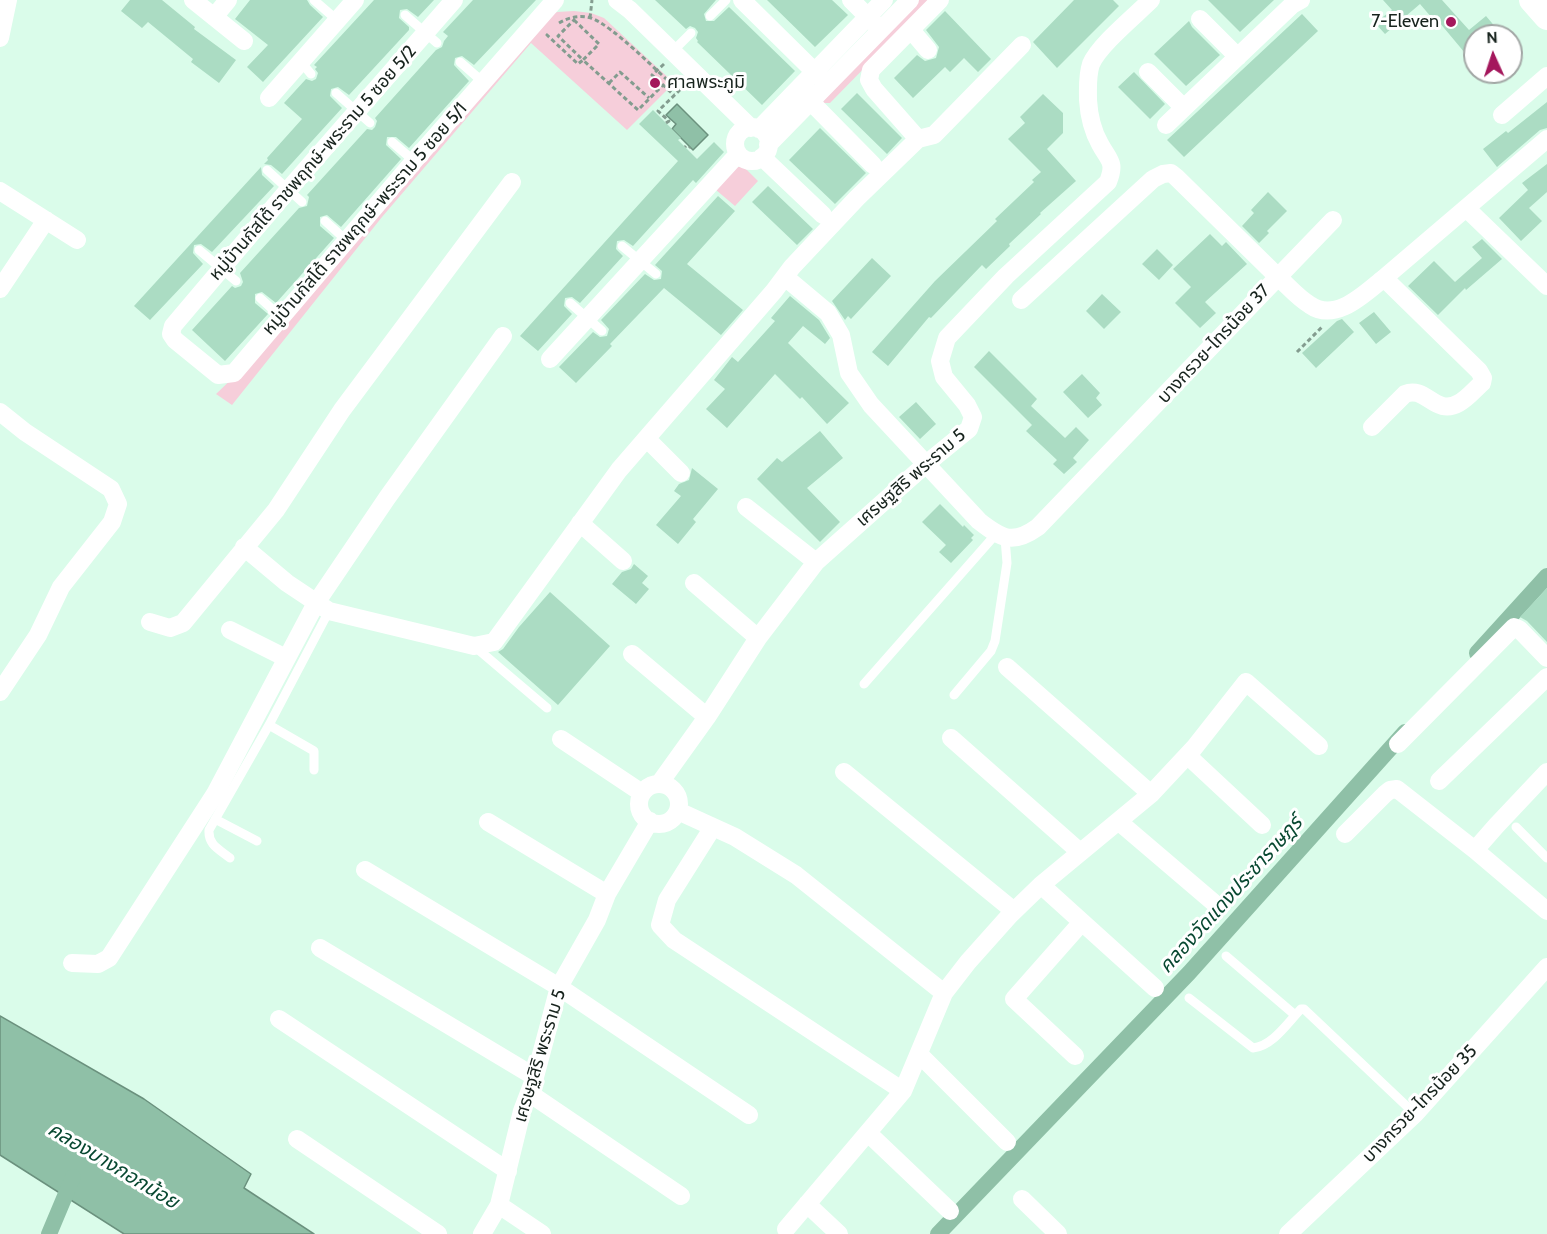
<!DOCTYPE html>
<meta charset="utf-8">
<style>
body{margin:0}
#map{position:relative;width:1547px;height:1234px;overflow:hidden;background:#dafcea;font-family:Cabin,sans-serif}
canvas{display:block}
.north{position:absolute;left:1463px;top:24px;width:60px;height:60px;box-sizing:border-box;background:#fff;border:2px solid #a2a7a5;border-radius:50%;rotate:357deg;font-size:16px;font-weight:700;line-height:24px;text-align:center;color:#17231d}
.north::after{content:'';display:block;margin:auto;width:21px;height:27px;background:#a4175c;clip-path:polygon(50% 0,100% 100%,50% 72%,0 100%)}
</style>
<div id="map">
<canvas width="1547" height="1234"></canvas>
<div class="north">N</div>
</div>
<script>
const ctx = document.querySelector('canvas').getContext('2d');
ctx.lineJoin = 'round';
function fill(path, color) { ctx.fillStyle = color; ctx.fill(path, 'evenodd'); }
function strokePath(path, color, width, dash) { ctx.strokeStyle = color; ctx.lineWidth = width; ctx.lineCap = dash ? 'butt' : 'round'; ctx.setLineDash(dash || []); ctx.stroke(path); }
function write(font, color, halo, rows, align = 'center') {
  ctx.font = font + ' Cabin,"Noto Sans Thai",sans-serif'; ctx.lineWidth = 6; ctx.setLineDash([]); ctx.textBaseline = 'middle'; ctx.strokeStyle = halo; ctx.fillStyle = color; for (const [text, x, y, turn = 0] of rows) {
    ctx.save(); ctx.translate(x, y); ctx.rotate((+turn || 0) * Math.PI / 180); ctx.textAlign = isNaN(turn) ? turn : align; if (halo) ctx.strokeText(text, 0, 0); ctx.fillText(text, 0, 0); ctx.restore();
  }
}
const green = new Path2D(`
 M919,0H931L830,103H823L824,97Z
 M574,11L591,13L604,18L674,83L627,130L531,43L382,217L232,405L216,394L240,371L548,16L557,12Z
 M736,167H744L758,181L735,206L716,190Z`);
const water = new Path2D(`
 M677,104L708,135L693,150L672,129L676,124L666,115Z
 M0,1016L144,1099L251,1174L244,1188L314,1234H124L0,1155Z`);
const canal = new Path2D(`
 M1477,653L1547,576
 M49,1234L73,1177
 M938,1234L1189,973L1405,732`);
const building = new Path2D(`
 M130,0H162L195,27L194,29L236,60L219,83L191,62L193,59L148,22L142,28L121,11Z
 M250,0H307L310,5L323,17L263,82L247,67L268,45L235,19Z
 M374,0H434L418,17L407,9L400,10L399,18L409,27V30L349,95L338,87L331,89L330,96L342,108L282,174L271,165L264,164L268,160L267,158L302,119L284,103L306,79L312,81L316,79L318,73L315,69L317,67L314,65Z
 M473,0H536L474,65L462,56L455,58L454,65L469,81L409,148L396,137H387L386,145L401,159L341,227L327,215L320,217V226L334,238L276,303L262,292L255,294V303L268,314L225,361L192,330L232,286L235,288L241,286L243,282L240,273L299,208L307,206L309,197L307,195L367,129L372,130L375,127L377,121L375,118L436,50L442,47L444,41L448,36L443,32Z
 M655,0H716L704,14L706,21H714L729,7L795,71L762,105L697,42L698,41L696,38L698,32L695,28L690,26L686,29Z
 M767,0H832L848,15L815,47Z
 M1074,0H1113L1119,6L1057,68L1033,42Z
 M1208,0H1274L1240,32Z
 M1383,0H1442L1469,30L1486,16L1503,36H1475V65L1434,16L1432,18L1420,4L1385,34L1375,23L1392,10Z
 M945,11L991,59L978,72L964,58L950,72L945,67L913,98L894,78L917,55L925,61L936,58L939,47L926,30Z
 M1302,14L1318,31L1184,157L1167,140Z
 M1189,21L1192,27L1220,55L1186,86L1154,54Z
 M1134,72L1165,104L1150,119L1118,87Z
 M857,93L902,138L887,154L841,109Z
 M1043,94L1063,113V133L1047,149L1076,181L1040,213L1041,214L1009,244L1010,246L986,269L982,265L931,318L929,317L888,366L872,352L935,281L997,221L995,219L1034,182L1032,180L1041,172L1008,139L1025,123L1020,117Z
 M1547,102V128L1540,130L1497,167L1483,149L1506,131L1508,133Z
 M653,110L681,138L678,140L697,159L714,142L724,152L696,183L693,180L633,246L624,240L617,241L616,249L623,256L580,303L572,297L565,298L564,306L572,314L538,351L520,336L678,161L639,124Z
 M820,128L866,173L835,204L789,160Z
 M1547,164V192L1529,208L1542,221L1521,241L1499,218L1528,190L1522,183Z
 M261,167L262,175L274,186L212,252L201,244L194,245L193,253L203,264L150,320L134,306Z
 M768,186L813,229L797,245L752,202Z
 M1268,192L1287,211L1267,231L1269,233L1259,243L1242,226L1254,213L1251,210Z
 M718,196L735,211L687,264L743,310L721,335L664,288L610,344L612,346L576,383L559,367L593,332L600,337L607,336L609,329L601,320L645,274L654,280L661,279L662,271L655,265Z
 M1210,234L1222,246L1226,242L1247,264L1205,302L1216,313L1200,328L1175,303L1191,287L1173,269Z
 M1482,239L1502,259L1466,290L1465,288L1438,315L1408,286L1434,261L1455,282L1482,258L1472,247Z
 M1157,249L1173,265L1159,280L1142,264Z
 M872,258L891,276L851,319L848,316L845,320L832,301Z
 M1102,294L1121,312L1104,329L1086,311Z
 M790,296L819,320L830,338L825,344L803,326L788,343L849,403L827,424L802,397L800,399L775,374L727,428L706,409L725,389L714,380L732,357L738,362L775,321L771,318Z
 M1374,312L1391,332L1376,344L1359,323Z
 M1342,319L1354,332L1316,368L1302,353L1337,321Z
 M989,351L1037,399L1031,406L1065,438L1076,427L1089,440L1073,458L1077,462L1064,474L1053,464L1057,460L1026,431L1032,425L974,367Z
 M1082,374L1100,393L1096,398L1102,405L1088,418L1063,392Z
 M916,402L936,424L920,439L899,417Z
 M820,431L843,458L807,488L840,522L820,542L757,479L777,458L782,462Z
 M692,468L718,489L693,519L696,522L678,544L656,525L681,496L674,491L679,484L689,480Z
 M940,504L963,527L964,525L974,535L971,538L973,540L951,563L939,552L946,545L922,522Z
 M634,564L648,576L642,583L649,589L636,604L612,584L622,572L631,569Z
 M1547,588V642L1527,621L1520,617Z
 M550,592L610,646L558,705L498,652L503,649L519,627Z`);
const path = new Path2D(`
 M590,18L592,0
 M574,20L599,44L583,60L558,36Z
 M559,23C569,17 580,15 591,18C612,25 660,74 679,91
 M548,34L547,35L578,64L583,60L638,110L663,85
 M664,64L652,75L674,95
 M609,83L620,72L649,98
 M666,123L669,121L658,111L685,85
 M685,147L686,146
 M689,148L690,147
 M1297,352L1323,326`);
const service = new Path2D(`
 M314,0L337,20
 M405,15L437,43
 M710,16L726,0
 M673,51L691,33
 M301,62L311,74
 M460,62L483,82
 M336,93L370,123
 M392,142L414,161
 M267,170L302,202
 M325,221L346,240
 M622,246L656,274
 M199,250L236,281
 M260,298L281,317
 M570,303L602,331
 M474,646L547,708
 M864,684L996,534
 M954,695L991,651L995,641L1007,563L1005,538
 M269,725L314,751V770
 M215,819L257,841
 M1516,827L1547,858
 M230,858C219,849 208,845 209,830L269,725L329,611
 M1226,956L1295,1015
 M1189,998L1253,1048C1273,1046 1288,1022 1301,1009H1304L1415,1114`);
const minor = new Path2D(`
 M193,0L244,41
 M454,0L289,189L173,326L171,334L175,340L218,375L234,373L414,161L555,0
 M617,0L630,10L751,128
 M742,0L822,79
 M851,0L875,24
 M214,17L228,0
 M1200,19L1238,57
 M911,30L928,50
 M0,38L8,0
 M1148,72L1184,108
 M269,98L355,0
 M811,102L873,165
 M1502,115L1547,76
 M1166,125L1292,5L1301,0
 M735 144a17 17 0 1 1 34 0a17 17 0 1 1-34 0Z
 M759,129L884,0
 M918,139L874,89L869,80L871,70L940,0
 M768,145L910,0
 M762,157L823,215
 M0,191L77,240
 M1466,208L1547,286
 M785,277L828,313L841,335L849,373L871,405L979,521C1002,539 1013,545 1038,527L1278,277C1288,286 1298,298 1310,305C1336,323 1365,293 1384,278L1547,139
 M0,289L46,220
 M1021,300L1153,179L1163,174L1171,173L1176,177L1278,277L1333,220
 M550,359L738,154
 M0,412L25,432L111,489L118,504L112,522L61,587L38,635L0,692
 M1372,427L1405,394C1426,385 1435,417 1459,403C1468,398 1475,389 1482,383L1483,378L1479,371L1384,278
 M647,439L681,473
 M746,507L816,562
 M580,523L623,561
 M244,547L287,583L329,611L474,646L494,642L619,470L774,291L792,267L857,198L918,139L934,135L1022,45
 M694,583L758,638
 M150,622L170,628L183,623L276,510L342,410L512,182
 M230,630L286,658
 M632,654L707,717
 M1007,667L1151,794
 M951,738L1080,852
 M561,739L642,793
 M1398,744L1514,627L1519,629L1547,658
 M1188,756L1262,825
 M844,772L1014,911
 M1547,772L1496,826L1475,850L1547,911
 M1439,781L1547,677
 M659,784L707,717L758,638L816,562L926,464L969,429L973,417L967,405L944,377L940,361L947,338L1006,276L1108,182C1116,162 1109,161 1100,144C1092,130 1089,116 1088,100C1088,88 1087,76 1091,64C1099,45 1136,15 1151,0
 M639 804a20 20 0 1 1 40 0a20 20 0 1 1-40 0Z
 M678,811L735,837L796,875L944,993
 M1118,821L1213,902
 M488,822L607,894
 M713,827L667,900L660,925L674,940L903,1091
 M1345,834L1385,794L1390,790L1397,789L1475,850
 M365,870L559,987L749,1115
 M1041,885L1155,988
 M320,948L535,1077
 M72,963L98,964L109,958L215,794L316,603L387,498L503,336
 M279,1019L508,1171
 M920,1055L1007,1142
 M1075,1056L1014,999L1082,922
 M529,1093L681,1196
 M868,1133L950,1211
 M297,1139L438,1234
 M1022,1199L1058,1234
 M807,1204L839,1234
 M499,1205L542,1234
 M786,1229L903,1091L944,993L968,962L1010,915L1041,885L1151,794L1194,748L1246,682L1319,746
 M482,1234L499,1205L522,1111L535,1077L559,987L597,920L607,894L650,821
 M1288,1234L1415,1114L1547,967`);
const secondary = new Path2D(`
 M1532,0L1547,17`);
const markers = [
 [1451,22,6,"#a4175c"],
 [655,83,6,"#a4175c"]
];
const poiNames = [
 ["7-Eleven",1439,22],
 ["ศาลพระภูมิ",667,83,"left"]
];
const streetNames = [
 ["หมู่บ้านกัสโต้ ราชพฤกษ์-พระราม 5 ซอย 5/2",313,163,-49],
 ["หมู่บ้านกัสโต้ ราชพฤกษ์-พระราม 5 ซอย 5/1",365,219,-49],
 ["บางกรวย-ไทรน้อย 37",1214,344,-47],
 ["เศรษฐสิริ พระราม 5",911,478,-41],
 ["เศรษฐสิริ พระราม 5",540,1056,-73],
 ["บางกรวย-ไทรน้อย 35",1420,1104,-46]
];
const waterNames = [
 ["คลองวัดแดงประชาราษฎร์",1231,895,-48],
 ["คลองบางกอกน้อย",113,1166,31]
];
fill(green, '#f6ceda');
fill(water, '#8fc0a7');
strokePath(water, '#6b917e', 1.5);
strokePath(canal, '#8fc0a7', 16);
fill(building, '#abdcc3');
strokePath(path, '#839c8f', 3, [4.5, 3]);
strokePath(service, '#fff', 9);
strokePath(minor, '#fff', 18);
strokePath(secondary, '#fff', 26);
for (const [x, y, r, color] of markers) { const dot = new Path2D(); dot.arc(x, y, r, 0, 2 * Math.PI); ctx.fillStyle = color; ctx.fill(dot); strokePath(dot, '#fff', 2); }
write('18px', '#17231d', '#fff', poiNames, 'right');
write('18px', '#17231d', '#fff', streetNames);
write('italic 20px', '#084831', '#fff', waterNames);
</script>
